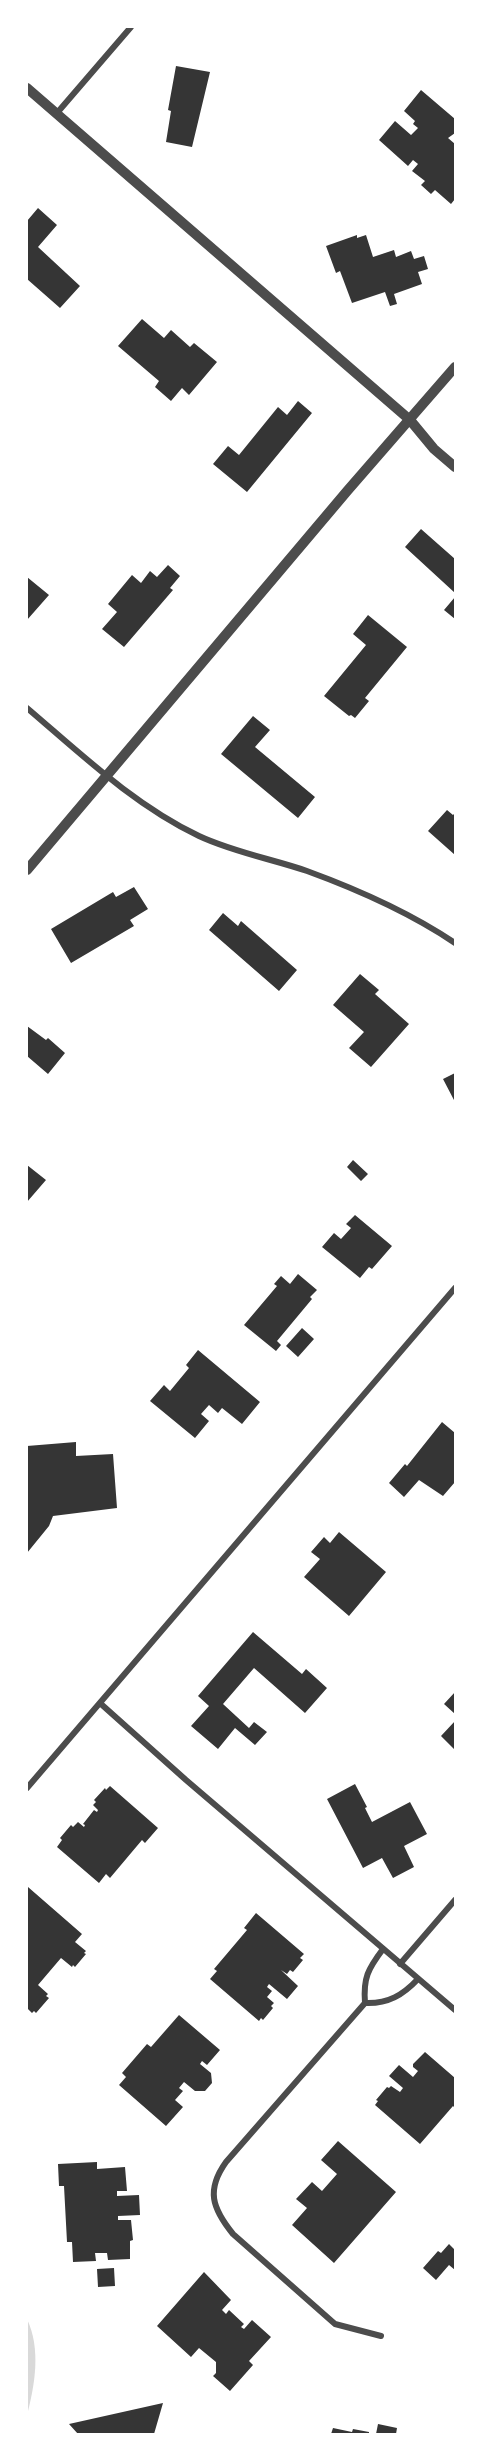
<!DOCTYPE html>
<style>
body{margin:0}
#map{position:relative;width:482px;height:2461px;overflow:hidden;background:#fff;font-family:Lato,sans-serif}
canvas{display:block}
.frame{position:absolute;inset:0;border:28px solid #fff;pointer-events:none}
</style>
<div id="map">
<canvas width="482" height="2461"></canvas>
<div class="frame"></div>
</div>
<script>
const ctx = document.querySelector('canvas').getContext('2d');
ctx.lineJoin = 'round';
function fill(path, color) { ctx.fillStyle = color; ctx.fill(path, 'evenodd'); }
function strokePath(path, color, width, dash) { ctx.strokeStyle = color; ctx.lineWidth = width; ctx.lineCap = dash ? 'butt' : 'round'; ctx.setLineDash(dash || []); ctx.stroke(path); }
const water = new Path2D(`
 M27,2319C41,2349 35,2384 27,2415Z`);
const building = new Path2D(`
 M176,66L210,72L192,147L166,142L171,111L168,110Z
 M421,90L455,119V133L448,138L455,144V199L451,204L435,190L431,194L421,185L425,181L412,171L418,164L413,160L408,166L379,140L395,121L411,135L418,128L413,124L415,121L404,111Z
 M38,208L57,225L38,247L80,286L60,308L27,279V221Z
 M357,235V238L366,235L373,257L394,250L396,257L411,251L414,259L424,256L428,269L418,272L422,284L394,294L397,304L390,306L385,292L352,303L340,271L336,273L326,246Z
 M142,319L164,338L171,330L190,347L194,343L217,362L189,395L182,388L171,401L155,387L159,381L118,346Z
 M298,401L312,413L247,492L213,464L228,446L239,455L278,407L287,415Z
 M421,529L455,559V593L405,547Z
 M168,565L180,576L170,588L173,590L124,647L102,629L117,612L108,604L132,575L141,583L150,571L157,577Z
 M27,577L49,595L27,620Z
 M455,597V619L444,610Z
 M368,615L407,647L365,698L369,701L355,718L351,715L349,716L324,696L366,645L353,634Z
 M253,716L270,730L255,747L315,797L298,818L221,754Z
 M447,810L453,815L455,813V855L428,831Z
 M134,887L148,909L130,920L134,926L71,963L51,929L113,892L116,897Z
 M223,913L238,926L241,921L297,970L279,991L209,930Z
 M360,974L379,990L375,994L409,1024L371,1067L349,1048L364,1032L333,1005Z
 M27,1026L46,1040L48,1038L65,1053L48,1074L27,1056Z
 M455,1073V1102L443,1079Z
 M353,1160L368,1174L361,1181L347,1167Z
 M27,1165L46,1180L27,1202Z
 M355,1215L392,1246L372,1269L369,1267L360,1278L322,1247L334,1233L341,1239L351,1228L346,1224Z
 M298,1274L317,1290L310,1297L312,1299L277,1341L281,1345L276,1351L244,1325L277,1286L274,1284L281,1276L290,1284Z
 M302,1328L314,1339L298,1357L286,1346Z
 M198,1350L260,1402L242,1424L222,1408L218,1413L209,1405L201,1414L209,1421L195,1438L150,1401L164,1385L170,1391L189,1368L186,1365Z
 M442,1422L455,1433V1482L443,1496L419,1480L404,1497L389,1483L405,1464L407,1466Z
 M76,1442V1456L113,1454L117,1508L53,1516L49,1526L27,1553V1446Z
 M339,1532L386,1572L349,1616L304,1577L320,1559L311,1552L324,1537L330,1543Z
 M253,1632L302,1674L306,1669L327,1688L305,1713L254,1668L223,1704L249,1728L254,1722L267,1732L255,1745L235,1728L218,1749L191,1726L209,1706L198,1696Z
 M455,1692V1714L444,1704Z
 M455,1721V1750L441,1736Z
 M355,1784L367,1807L365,1808L372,1822L410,1802L427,1834L404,1846L414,1867L393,1878L382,1858L363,1868L327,1799Z
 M110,1786L158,1828L145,1843L142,1840L110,1878L106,1874L99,1883L57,1847L62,1840L60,1838L71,1825L73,1827L78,1822L84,1827L85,1825L83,1824L94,1810L97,1812L98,1810L93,1805L96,1802L94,1800L105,1788L106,1790Z
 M28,1887L82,1934L75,1942L86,1951L84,1953L86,1954L75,1967L73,1965L72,1967L61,1958L38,1985L48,1994L46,1996L49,1998L36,2013L34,2011L32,2013L27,2008Z
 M256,1913L304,1954L300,1958L303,1960L293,1972L290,1970L287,1974L281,1970L298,1986L287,1999L269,1984L267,1987L272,1991L267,1997L274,2003L271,2006L273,2008L263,2020L261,2018L259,2021L210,1979L217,1971L214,1969L247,1930L244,1928Z
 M179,2015L220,2050L207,2065L202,2061L200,2064L211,2073L212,2083L205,2091H195L184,2082L179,2088L183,2091L175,2100L183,2107L166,2126L119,2085L126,2077L122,2073L147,2044L151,2047Z
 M425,2052L455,2078V2108L453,2106L420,2144L375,2105L378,2101L376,2100L387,2087L389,2088L391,2086L400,2092L403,2088L389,2076L399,2065L413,2077L418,2071L413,2067V2064Z
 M338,2141L396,2192L334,2263L292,2225L307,2208L296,2199L312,2182L322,2191L337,2174L321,2160Z
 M97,2162V2169L125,2167L127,2191H117V2196L139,2195L140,2215L118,2216V2220H131L133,2240L130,2241V2259L108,2260L107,2253H95L96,2261L73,2262L72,2242H67L64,2186H59L58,2164Z
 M449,2244L455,2250V2270L449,2265L436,2280L423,2268L438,2251L441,2253Z
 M114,2268L115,2286L98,2287L97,2269Z
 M204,2272L231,2300L222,2310L226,2314L229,2310L244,2324L241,2327L244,2329L252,2320L271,2337L249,2361L253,2365L230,2391L213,2376L216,2373V2362L199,2348L191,2357L157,2326Z
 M163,2403L154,2434H78L69,2424Z
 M378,2424L397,2428L396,2434H376Z
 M333,2428L352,2432L353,2429L369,2432V2434H331Z`);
const minor = new Path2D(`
 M57,113L131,27
 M27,708C81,754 134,805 199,836C233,852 272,859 307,871C359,890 409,912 455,943
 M101,1704L186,1780L455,2010
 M27,1788L455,1288
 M400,1964L455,1900
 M365,2003L226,2162C206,2190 212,2208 233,2234L335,2324L381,2336
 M365,2003C388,2004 403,1995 418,1979
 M365,2003C363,1978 368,1969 383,1949`);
const tertiary = new Path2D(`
 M27,88L410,420L434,449L455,467
 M27,870L348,490L455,367`);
fill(water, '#d9d9d9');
fill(building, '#353535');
strokePath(minor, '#4c4c4c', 6);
strokePath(tertiary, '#4c4c4c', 10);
</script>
